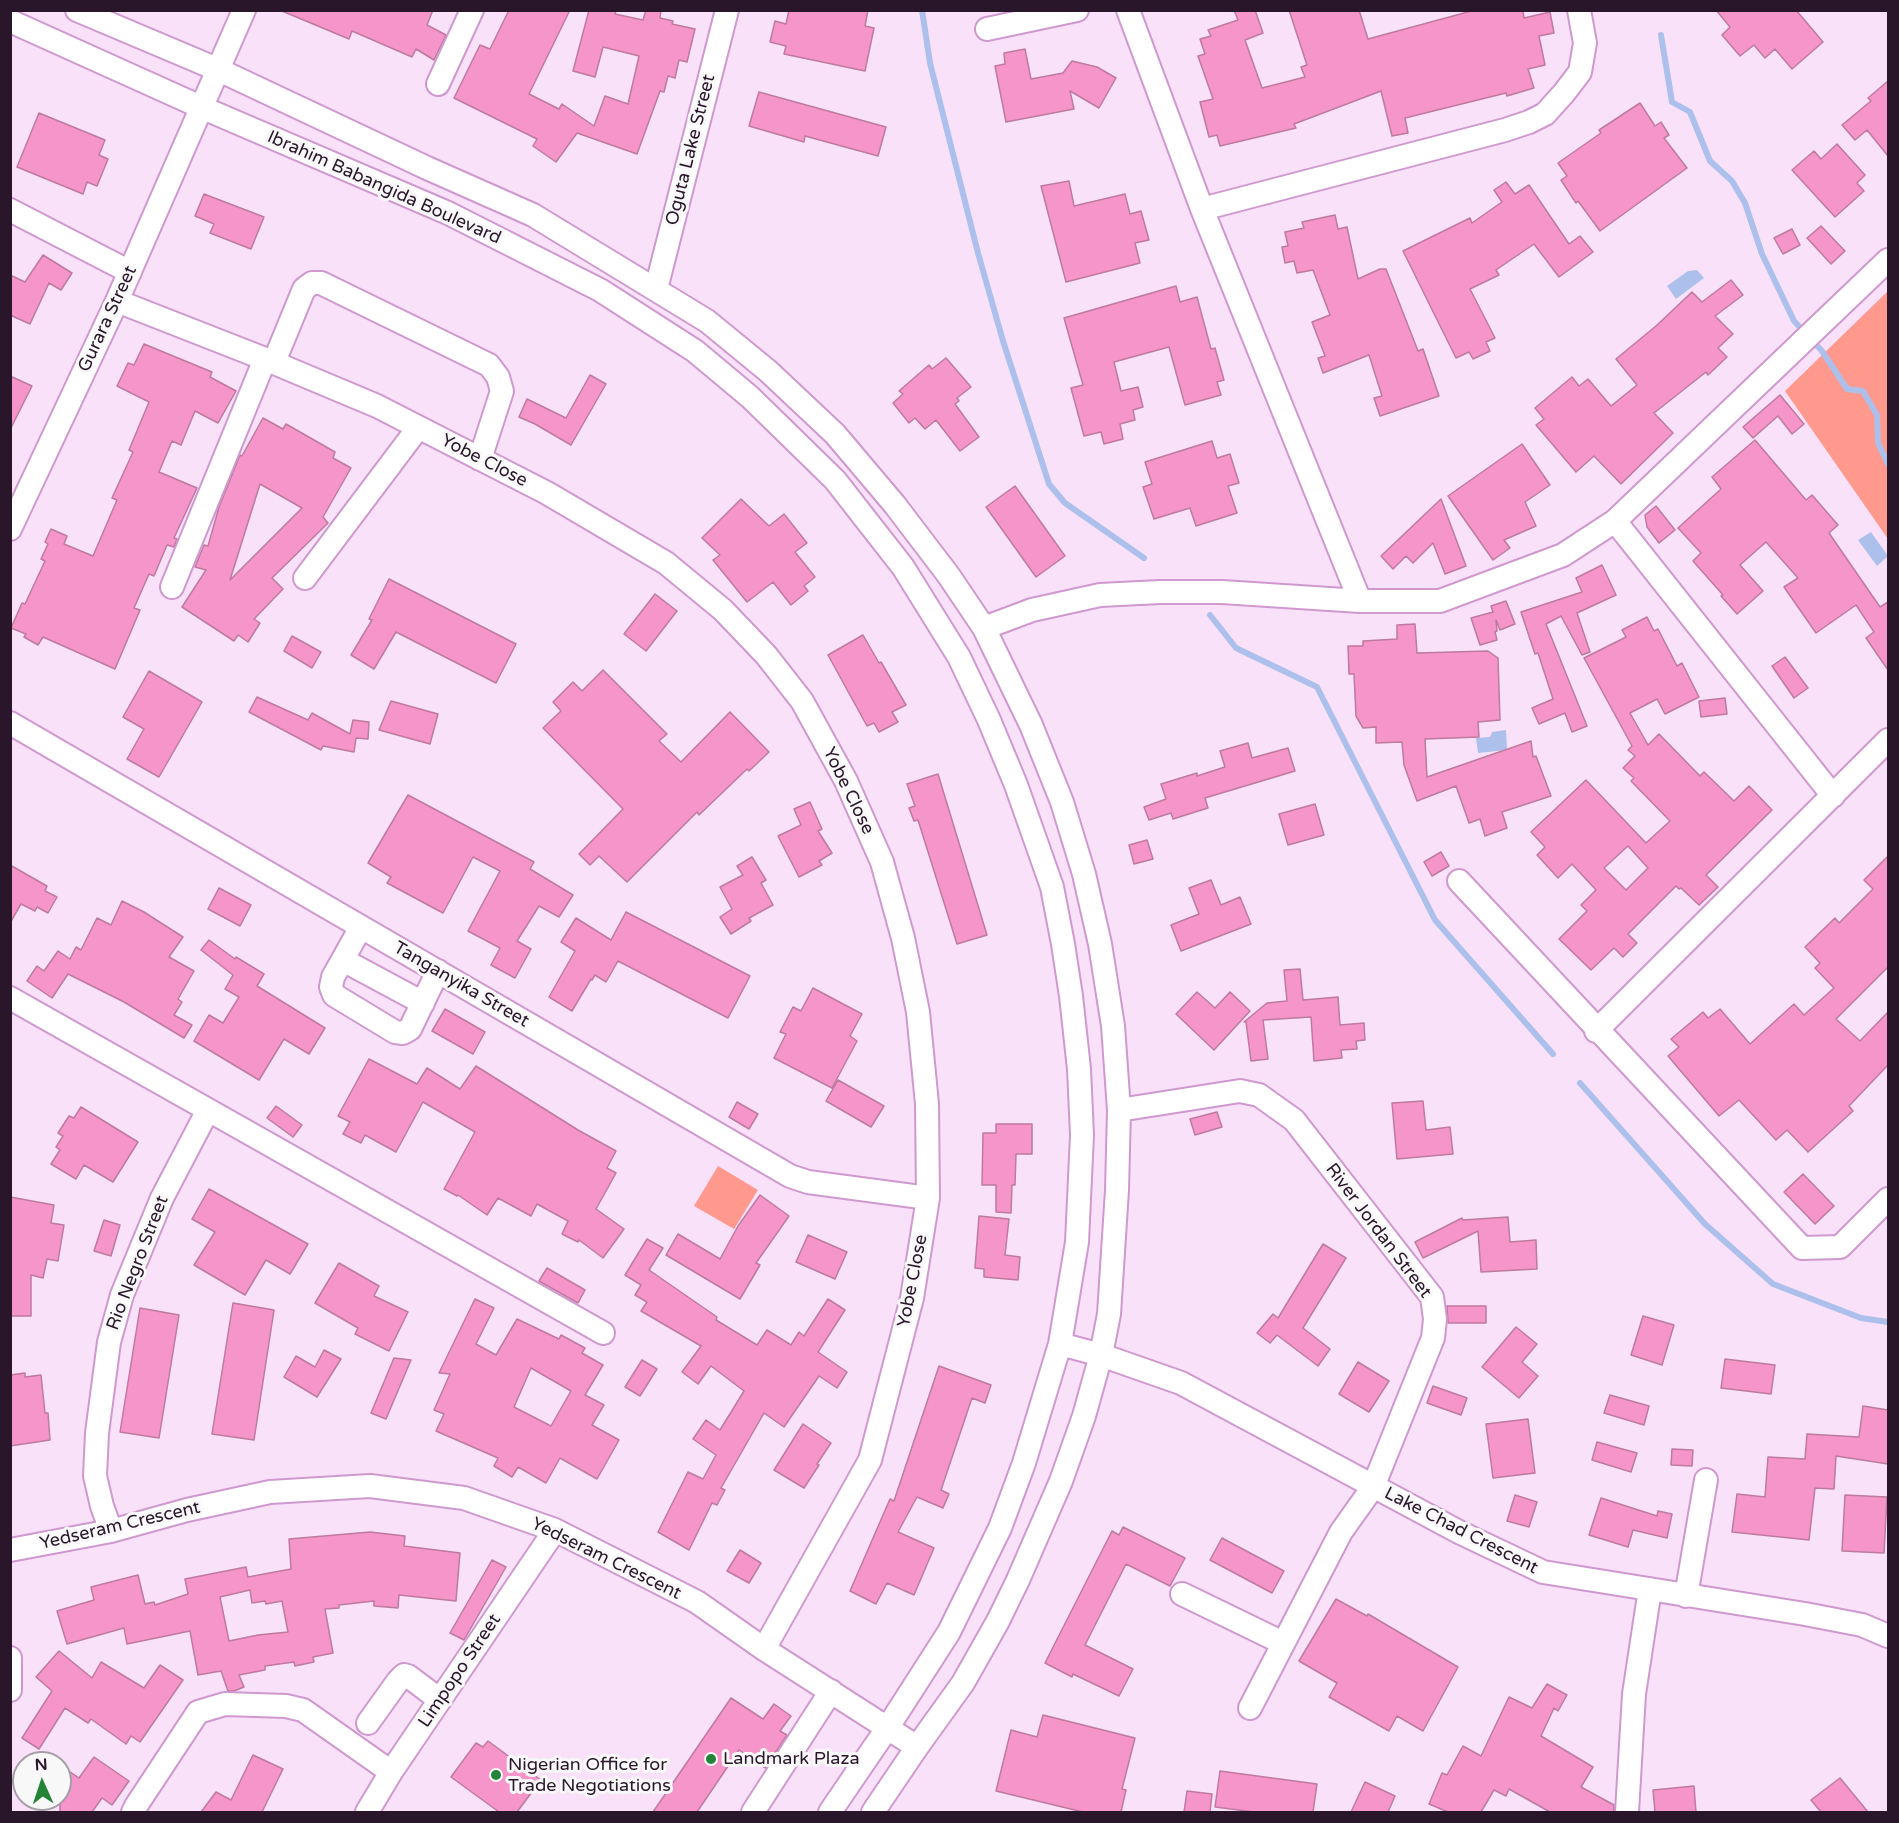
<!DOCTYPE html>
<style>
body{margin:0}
#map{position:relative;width:1899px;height:1823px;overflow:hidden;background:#f9e2f9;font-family:"Varela Round",sans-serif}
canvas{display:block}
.frame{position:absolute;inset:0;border:12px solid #2a162b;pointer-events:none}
.north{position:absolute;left:12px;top:1751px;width:60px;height:60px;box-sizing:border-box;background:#f8f8f8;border:2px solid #a69ea6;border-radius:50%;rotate:357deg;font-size:16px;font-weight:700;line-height:24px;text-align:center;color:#2a162b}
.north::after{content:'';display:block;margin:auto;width:21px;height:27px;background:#238336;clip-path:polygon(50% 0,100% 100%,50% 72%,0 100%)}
</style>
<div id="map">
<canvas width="1899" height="1823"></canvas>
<div class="frame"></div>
<div class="north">N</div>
</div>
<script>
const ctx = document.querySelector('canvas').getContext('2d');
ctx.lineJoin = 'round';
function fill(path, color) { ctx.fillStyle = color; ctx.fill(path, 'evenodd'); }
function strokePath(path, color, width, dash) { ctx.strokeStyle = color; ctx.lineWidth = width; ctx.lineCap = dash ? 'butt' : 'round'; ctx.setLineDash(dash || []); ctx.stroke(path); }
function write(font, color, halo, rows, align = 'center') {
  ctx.font = font + ' "Varela Round",sans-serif'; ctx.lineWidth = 6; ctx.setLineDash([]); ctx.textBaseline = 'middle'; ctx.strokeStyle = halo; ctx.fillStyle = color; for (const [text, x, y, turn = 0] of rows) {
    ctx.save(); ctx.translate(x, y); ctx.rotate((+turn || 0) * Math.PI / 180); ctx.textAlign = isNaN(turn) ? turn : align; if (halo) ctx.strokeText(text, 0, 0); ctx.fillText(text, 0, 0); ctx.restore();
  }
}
const green = new Path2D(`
 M1888,291V539L1785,391Z
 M718,1166L758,1190L734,1229L694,1206Z`);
const water = new Path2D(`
 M1697,270L1704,278L1676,299L1667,286L1688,271Z
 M1871,532L1888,556L1877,566L1858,540Z
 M1506,730L1507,750L1478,753L1476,738L1490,737L1492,732Z`);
const stream = new Path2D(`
 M922,10L930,63L978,253L1003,341L1049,484L1065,503L1144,558
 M1661,35L1672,102L1690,112L1710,161L1732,181L1745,203L1762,254L1794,321L1822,351L1847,389L1863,391L1877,415L1878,443L1888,464
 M1210,615L1236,648L1317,687L1435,920L1553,1054
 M1580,1083L1705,1224L1773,1284L1861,1318L1888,1322`);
const building = new Path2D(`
 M433,10L427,25L446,35L434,60L416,49L412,57L352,31L349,39L282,11Z
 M509,10H570L529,94L559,109L562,104L594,126L605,96L628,104L639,56L603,47L595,77L573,71L589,10H616L615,14L643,20L646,10H661L660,18L673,21L672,24L695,29L687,62L679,60L675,78L668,76L664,92L660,91L637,154L577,133L556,162L533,146L537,139L454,98L480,45L490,49Z
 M789,10H868L865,26L874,28L865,71L784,54L786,46L770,42L775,21L786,24Z
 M1234,10H1255L1263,33L1245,40L1262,88L1305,77L1301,67L1307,65L1289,10H1359L1368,39L1475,10H1523L1524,18L1550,12L1554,33L1539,36L1545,65L1528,69L1534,88L1507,96L1506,93L1405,118L1408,133L1392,136L1381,91L1294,124L1296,128L1220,146L1217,135L1209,137L1200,102L1213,99L1198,56L1205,54L1200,39L1211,36L1208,30L1238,20Z
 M1716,10H1796L1823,42L1792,69L1775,49L1765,58L1754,45L1740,56L1722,35L1730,27Z
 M1025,49L1031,79L1063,73L1072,61L1097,67L1116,78L1099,108L1070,91L1074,109L1006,122L995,66L1005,64L1004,53Z
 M1888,81V156L1867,130L1855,140L1842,125L1871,101L1868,98Z
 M759,92L886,127L878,156L805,136L804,142L749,126Z
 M1640,103L1655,126L1661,122L1669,135L1664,138L1687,168L1600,231L1578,201L1576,203L1561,180L1567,176L1558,163L1601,133L1599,130Z
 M39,113L105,140L99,155L108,159L97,186L87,182L83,194L17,167Z
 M1837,144L1865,175L1857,183L1864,191L1835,217L1792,170L1814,151L1821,159Z
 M1069,181L1074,206L1125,194L1130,214L1141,211L1149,240L1135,243L1140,263L1066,282L1041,186Z
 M1506,182L1515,194L1529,185L1569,244L1580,236L1593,252L1559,277L1534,244L1496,270L1499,275L1470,289L1495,338L1486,342L1490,351L1473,359L1469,352L1456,358L1403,251L1470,218L1472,223L1502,202L1494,190Z
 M204,194L264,217L251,249L210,233L214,224L195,216Z
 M1335,215L1338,229L1347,227L1358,279L1380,269H1386L1418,351L1423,349L1439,396L1380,416L1374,398L1382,396L1369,355L1323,373L1318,358L1325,356L1312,322L1330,315L1313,270L1297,273L1294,261L1285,263L1282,247L1288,246L1285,232L1304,228L1302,222Z
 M1821,226L1845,251L1831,264L1807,238Z
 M1792,229L1800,245L1783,254L1774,238Z
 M43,255L72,273L61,290L49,283L30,324L10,315V275L25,282Z
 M1731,280L1743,295L1715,316L1733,334L1718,348L1727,357L1708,375L1706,372L1654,413L1673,433L1621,484L1594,456L1576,472L1536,425L1544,419L1535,408L1572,377L1579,386L1588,379L1611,406L1637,385L1616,359L1656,326L1692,292L1702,302Z
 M1176,286L1180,302L1197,297L1211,349L1215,348L1224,380L1217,382L1221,395L1185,405L1169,347L1114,362L1121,391L1138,387L1143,407L1133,410L1135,420L1120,424L1123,439L1104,444L1101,432L1084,436L1071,388L1083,385L1064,318Z
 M144,344L212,372L210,377L236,391L218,423L195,411L181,445L172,441L159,472L197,488L174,538L177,539L174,547L167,545L154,576L149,574L134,608L140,610L115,669L43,637L38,645L24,637L26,634L11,628L22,603L25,604L45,561L41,559L48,544L45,542L51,529L67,536L64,544L93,556L117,500L112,498L133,452L129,450L149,402L117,386L128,363L134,365Z
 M946,358L971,387L957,398L959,401L955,404L979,437L960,451L936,420L925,429L915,418L909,423L893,403L903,394L899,391L929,365L932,369Z
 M590,375L606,384L571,445L535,424L519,417L527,399L566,418Z
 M10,376L32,386L10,430Z
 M1780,395L1804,424L1792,434L1778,416L1753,438L1743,427Z
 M263,418L283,429L286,424L335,452L333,458L351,468L323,517L328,523L272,578L283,589L254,619L260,623L248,642L238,635L234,641L182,607L206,570L195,567L204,545L208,546L219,507L240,455L242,456ZM260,484L302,508L230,580Z
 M1755,440L1806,500L1812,495L1838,525L1829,533L1880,607L1888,602V670L1866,638L1874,632L1856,605L1816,633L1784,587L1798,578L1766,542L1740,565L1763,591L1737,614L1721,596L1723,595L1693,561L1701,553L1678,528L1721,489L1712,477Z
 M1212,441L1217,458L1230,454L1239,483L1228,486L1237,513L1196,526L1190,508L1154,519L1143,487L1152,484L1145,462Z
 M1522,444L1550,485L1525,502L1536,526L1504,540L1510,548L1493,560L1448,496Z
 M1015,486L1065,556L1036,577L986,507Z
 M741,499L769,526L784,514L807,543L795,552L815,577L804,586L808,591L791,605L773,582L747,602L713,560L720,555L702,538Z
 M1441,499L1466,566L1445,574L1433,543L1413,563L1406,556L1393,569L1381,556Z
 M1656,506L1675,530L1659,543L1647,527L1645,515Z
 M1602,565L1616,595L1577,613L1590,652L1582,655L1561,616L1546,624L1587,726L1572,732L1565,713L1539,724L1532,708L1553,699L1538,653L1535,654L1521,612L1582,592L1576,578Z
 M389,579L516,644L496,683L396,632L374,669L351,655L372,620L369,619Z
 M655,594L677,611L646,651L624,634Z
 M1506,601L1515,624L1500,630L1496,620L1497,631L1495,632L1497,640L1480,645L1471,618L1493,612L1491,606Z
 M1647,617L1654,631L1658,629L1677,666L1682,663L1699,697L1665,714L1657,699L1630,713L1648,745L1659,734L1700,776L1704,772L1734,801L1749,786L1772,810L1706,875L1718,887L1699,905L1681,888L1679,889L1676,886L1628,934L1637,943L1623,957L1614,948L1591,970L1559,939L1587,911L1581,905L1596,890L1572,864L1558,878L1537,855L1545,847L1531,832L1586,780L1646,843L1670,821L1631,781L1634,778L1623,768L1635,756L1628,750L1632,746L1584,658L1626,637L1622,630ZM1628,846L1648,868L1626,890L1604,868Z
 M1415,624L1417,653L1488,651L1498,658L1500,720L1478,722L1479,737L1425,739L1427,777L1531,741L1533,757L1536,756L1551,796L1502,812L1507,828L1485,836L1480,819L1469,823L1456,786L1417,801L1404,765L1402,742L1376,743V727L1363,728L1356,716L1354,674H1349L1348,646H1363V641L1397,639V625Z
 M863,635L879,663L881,662L906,705L892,712L898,722L879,732L874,723L867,726L828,655Z
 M292,636L321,652L312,668L284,651Z
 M1785,657L1808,688L1794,698L1772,666Z
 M603,670L667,734L659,741L681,762L730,712L769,752L749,771L747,769L699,815L697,812L627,882L599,856L590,865L579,854L623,809L543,728L561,711L553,702L573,682L582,691Z
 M149,671L202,702L159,777L127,759L144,729L123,717Z
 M257,697L308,720L312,713L350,734L353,720L369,722L368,739L356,738L354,752L323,746L321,750L249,712Z
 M1725,698L1727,714L1701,717L1699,701Z
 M391,701L438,714L430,744L379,730Z
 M1248,743L1252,758L1288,748L1295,771L1205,798L1208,808L1173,819L1171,813L1149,820L1144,807L1166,799L1161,784L1197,773V776L1225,767L1220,751Z
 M938,774L987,935L957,944L918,820L914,821L909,808L915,806L907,784Z
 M408,795L534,862L530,869L573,895L559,917L539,906L517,941L531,949L515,978L491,965L500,948L468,931L500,871L473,857L443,913L387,883L391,877L368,863Z
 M810,802L822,829L818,831L832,853L819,861L822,865L799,877L778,836L801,825L794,809Z
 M1315,804L1324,835L1288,845L1279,814Z
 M1147,840L1153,859L1134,864L1129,845Z
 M1441,852L1449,866L1432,876L1424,862Z
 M1888,856V967L1836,1019L1860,1041L1888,1012V1065L1849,1106L1853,1111L1808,1152L1787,1130L1776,1140L1739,1100L1719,1116L1668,1056L1679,1047L1671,1039L1703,1012L1708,1018L1720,1009L1750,1044L1794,1004L1804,1015L1834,988L1815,968L1820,963L1805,947L1835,918L1839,923L1873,889L1864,880Z
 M752,857L766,880L761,883L773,905L749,918L751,921L731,934L720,917L732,909L720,887L743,875L737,866Z
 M10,865L47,886L45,891L57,897L48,913L37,907L35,911L21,904L10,923Z
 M1211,880L1221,905L1240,897L1251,924L1181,951L1171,925L1199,914L1189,888Z
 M219,888L251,905L240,926L208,909Z
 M122,901L144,912L183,937L169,957L194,971L178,999L182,1002L174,1015L192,1025L184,1038L124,1002L68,974L52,998L27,981L37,966L44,971L58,951L70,959L76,947L81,950L97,918L111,925Z
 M626,912L750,976L728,1018L618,961L606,982L595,975L592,980L591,979L572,1011L549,997L575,951L561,942L576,918L611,940Z
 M209,940L235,959L236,957L264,974L257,986L325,1028L309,1054L284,1039L259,1080L194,1041L209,1015L223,1023L239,997L225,989L233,975L201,950Z
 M1300,969L1303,1000L1338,997L1340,1025L1364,1023L1365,1040L1356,1041L1357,1049L1341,1050L1342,1058L1314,1061L1311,1017L1263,1020L1268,1059L1251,1061L1246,1022H1244L1267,1003L1287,1001L1284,970Z
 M813,988L862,1014L850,1036L857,1041L832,1088L774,1058L786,1034L780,1032L793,1007L801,1011Z
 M1197,992L1215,1008L1230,992L1250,1011L1214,1050L1176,1014Z
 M445,1009L485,1032L473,1054L432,1031Z
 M369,1059L417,1084L427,1068L460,1089L476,1066L578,1130L616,1151L607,1168L616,1173L596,1209L624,1229L603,1258L579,1240L578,1242L562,1234L568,1221L537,1204L531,1216L498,1198L487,1215L458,1195L457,1196L444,1189L475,1132L423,1102L396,1152L365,1135L361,1143L343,1134L350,1122L338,1116Z
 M838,1080L884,1106L871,1127L826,1101Z
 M1423,1101L1426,1130L1450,1127L1453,1154L1397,1159L1392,1103Z
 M737,1102L758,1114L749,1129L729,1117Z
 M276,1106L302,1125L293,1137L267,1118Z
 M81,1107L138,1142L113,1182L84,1165L76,1179L51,1164L60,1150L56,1147L63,1136L58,1133L69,1116L74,1118Z
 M1217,1112L1222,1127L1195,1135L1190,1119Z
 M996,1124H1032V1154H1016L1015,1185H1012L1011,1213L996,1212V1185H982L983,1133H996Z
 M1803,1174L1834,1206L1815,1224L1784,1192Z
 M209,1189L308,1244L290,1274L266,1260L245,1295L194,1265L215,1232L192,1219Z
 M760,1195L789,1216L756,1263L760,1265L740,1299L666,1255L678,1234L720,1259L738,1226Z
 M10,1197L54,1205L51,1223L64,1225L58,1261L47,1259L43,1278L31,1275V1316H10Z
 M979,1216L1009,1219L1005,1255L1020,1257L1018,1280L984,1277V1269L975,1268Z
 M1508,1217L1510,1242L1536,1240L1537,1269L1481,1272L1478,1231L1423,1258L1415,1242L1462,1218L1463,1220Z
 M104,1220L120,1225L111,1256L94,1251Z
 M808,1235L847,1252L835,1279L796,1262Z
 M647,1239L663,1248L649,1270L717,1317L716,1320L757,1345L767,1330L791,1345L799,1332L804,1336L828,1299L845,1310L818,1352L847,1372L837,1388L819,1376L784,1427L764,1413L721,1488L725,1490L717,1505L712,1503L689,1550L658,1532L688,1472L703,1479L716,1455L693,1439L706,1420L720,1430L744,1391L711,1366L698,1384L682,1372L701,1346L641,1311L647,1302L635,1295L641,1285L625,1275Z
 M1323,1244L1346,1258L1303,1328L1330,1349L1318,1366L1277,1335L1270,1343L1257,1333L1273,1314L1278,1318Z
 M339,1263L379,1286L374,1296L408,1312L389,1351L355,1334L358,1328L315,1303Z
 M547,1268L585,1290L578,1303L539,1281Z
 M475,1299L494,1308L476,1344L496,1355L517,1319L559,1339L561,1335L585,1348L582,1353L603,1365L585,1395L604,1405L592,1425L619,1440L597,1479L560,1458L546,1483L518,1467L512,1477L494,1466L498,1458L436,1431L444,1414L434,1410L450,1374L439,1373ZM531,1368L571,1391L551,1426L514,1407Z
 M233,1303L274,1310L254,1440L212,1434Z
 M1447,1306H1486V1323H1448Z
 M140,1308L179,1315L159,1438L120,1432Z
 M1643,1316L1674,1325L1662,1365L1631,1355Z
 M1516,1327L1537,1344L1522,1362L1538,1376L1519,1398L1482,1367Z
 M324,1350L341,1359L317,1397L284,1377L296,1356L315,1367Z
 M394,1358L411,1360L386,1419L371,1413Z
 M1725,1359L1775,1365L1771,1394L1721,1388Z
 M642,1360L657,1369L640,1396L625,1387Z
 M1358,1362L1389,1381L1369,1412L1339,1394Z
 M939,1366L991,1385L985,1403L972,1398L941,1490L949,1494L943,1508L917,1497L898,1532L934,1548L914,1595L887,1583L876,1604L850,1591L890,1499L894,1501Z
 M25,1373V1377L41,1375L45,1413H48L50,1440L10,1446V1375Z
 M1433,1386L1467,1398L1461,1415L1427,1403Z
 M1610,1395L1649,1406L1644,1425L1604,1413Z
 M1863,1406L1888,1410V1464L1836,1456L1834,1489L1815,1488L1809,1540L1732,1532L1737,1494L1765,1497L1768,1457L1805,1459L1807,1434L1859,1437Z
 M1528,1419L1535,1473L1493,1478L1486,1424Z
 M803,1424L831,1443L817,1464L819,1465L804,1488L774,1470Z
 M1597,1442L1637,1453L1631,1472L1592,1460Z
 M1672,1449L1693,1450L1692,1466L1671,1465Z
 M1515,1495L1537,1502L1529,1527L1507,1521Z
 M1845,1495L1887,1497L1884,1553L1842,1551Z
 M1601,1498L1657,1516L1658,1511L1672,1514L1667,1538L1633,1530L1628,1547L1589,1535Z
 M1123,1527L1185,1558L1170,1586L1126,1564L1085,1645L1133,1669L1119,1696L1073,1674L1072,1677L1045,1663L1112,1531L1119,1535Z
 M370,1532L405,1536L404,1546L460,1553L456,1601L399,1595L398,1608L374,1606V1601L339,1605V1608L325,1609L333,1653L313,1657L314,1662L295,1666L294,1662L265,1666V1670L239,1675L244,1687L234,1691H228L221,1671L198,1675L190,1631L127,1644L124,1628L67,1644L57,1611L94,1600L91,1587L138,1575L145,1604L154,1602L155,1605L188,1594L185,1579L246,1567L248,1577L291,1569L289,1539ZM250,1590L252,1603L265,1601L266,1604L282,1601L288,1632L258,1635L229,1641L220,1597Z
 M1222,1538L1284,1571L1272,1593L1210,1560Z
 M740,1550L761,1563L749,1583L727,1571Z
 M492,1560L506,1567L464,1640L450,1633Z
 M1336,1599L1367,1616L1368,1614L1458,1667L1423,1731L1397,1716L1389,1731L1329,1697L1337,1683L1299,1661Z
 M59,1651L92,1678L101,1662L144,1688L160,1665L183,1680L140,1742L131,1736L126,1744L91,1719L88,1723L65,1708L39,1749L22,1738L52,1691L36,1677Z
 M1547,1684L1567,1695L1558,1711L1554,1708L1541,1736L1593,1767L1581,1787L1614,1805V1812H1550L1509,1789L1506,1796L1494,1790L1481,1812H1448L1429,1804L1442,1773L1447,1775L1463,1746L1481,1756L1509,1697L1532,1708Z
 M731,1698L763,1719L774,1704L791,1716L780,1731L787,1735L765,1768L739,1750L697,1812H653Z
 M1043,1715L1135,1738L1122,1789L1126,1790L1121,1812H1083L996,1791L1011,1730L1037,1737Z
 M488,1741L541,1780L517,1812H499L451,1777L476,1743L483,1747Z
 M253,1755L283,1769L262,1812H201L216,1792L231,1800Z
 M94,1757L129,1781L112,1805L102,1798L92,1812H60V1765L79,1778Z
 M1220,1771L1317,1784L1313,1812H1254L1215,1807Z
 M1840,1778L1868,1812H1821L1811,1800Z
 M1365,1782L1395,1796L1388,1812H1351Z
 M1694,1786L1696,1812H1655L1653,1790Z
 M1187,1791L1212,1794L1210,1812H1184Z`);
const minor = new Path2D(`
 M77,10L219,70L427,168L533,215L707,321L768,371L835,434L895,505L949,576L984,628L1031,725L1062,802L1084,874L1100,944L1113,1026L1119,1110L1117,1190L1109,1314L1101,1355L1084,1416L1061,1481L1018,1580L998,1621L963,1683L917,1747L873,1812
 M1128,10L1202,209L1360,601
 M10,21L203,108L448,213L600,290L695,351L750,397L835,480L903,567L959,657L989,720L1016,785L1052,887L1063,944L1071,996L1079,1069L1082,1135L1077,1242L1060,1344L1024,1463L1000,1528L949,1632L888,1727L830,1812
 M987,29L1077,10
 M438,84L472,10
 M1202,209L1505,130L1529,122L1545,114L1564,93L1580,72L1585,43L1579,10
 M10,210L130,272
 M656,289L727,10
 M117,301L265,359L377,406L547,493L666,563L723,610L766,655L802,701L846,781L882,862L903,938L918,1012L927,1104L928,1198L912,1298L870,1460L764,1649
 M274,362L304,289L312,283H321L489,365L498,377L502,391L480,459
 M1615,521L1833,796
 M10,529L117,301L244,10
 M305,578L418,428
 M172,587L265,359
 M984,628L1032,610L1100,595L1160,592H1222L1360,601H1440L1563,555L1615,521L1888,260
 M10,723L790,1176L808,1182L928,1198
 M1459,881L1802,1248L1840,1247L1888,1199
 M361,927L333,977L331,987L334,995L395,1032L403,1033L410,1029L438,971
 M343,960L423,1003
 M10,998L603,1333
 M1596,1031L1888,740
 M1119,1110L1240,1091L1259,1095L1294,1120L1432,1297L1435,1319L1433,1338L1373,1487L1341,1532L1250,1708
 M1060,1344L1101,1355L1181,1383L1459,1532L1543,1572L1805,1614L1862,1625L1888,1636
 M111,1531L102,1506L95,1476L97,1433L109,1342L122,1295L162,1198L208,1110
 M10,1550L111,1531L187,1510L270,1492L370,1486L464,1498L555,1530L697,1602L764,1649L917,1747
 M1182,1594L1283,1643
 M1686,1596L1706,1480
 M10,1658V1690
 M368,1723L398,1681L404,1675L408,1676L440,1700
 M133,1812L136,1806L198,1712L225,1704L286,1706L303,1710L391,1772
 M367,1812L391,1772L555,1530
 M753,1812L831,1691
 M1627,1812L1634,1694L1650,1589`);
const markers = [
 [711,1759,6,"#238336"],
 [496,1775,6,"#238336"]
];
const streetNames = [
 ["Oguta Lake Street",691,150,-76],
 ["Ibrahim Babangida Boulevard",384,188,24],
 ["Gurara Street",108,319,-65],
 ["Yobe Close",484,461,27],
 ["Yobe Close",848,791,64],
 ["Tanganyika Street",461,985,30],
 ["River Jordan Street",1378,1231,53],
 ["Rio Negro Street",138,1263,-69],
 ["Yobe Close",913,1281,-79],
 ["Yedseram Crescent",120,1526,-13],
 ["Lake Chad Crescent",1461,1531,27],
 ["Yedseram Crescent",606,1559,26],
 ["Limpopo Street",460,1671,-56]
];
const poiNames = [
 ["Landmark Plaza",723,1759],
 ["Nigerian Office for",508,1765],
 ["Trade Negotiations",508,1786]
];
fill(green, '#ff988d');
fill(water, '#adc0ec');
strokePath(stream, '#adc0ec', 6);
fill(building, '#f595ca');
strokePath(building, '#be7a9f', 1.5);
strokePath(minor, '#cf99cf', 26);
strokePath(minor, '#fff', 22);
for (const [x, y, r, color] of markers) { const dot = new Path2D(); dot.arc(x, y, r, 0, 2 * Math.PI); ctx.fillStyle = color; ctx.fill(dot); strokePath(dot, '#f8f8f8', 2); }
write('18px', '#2a162b', '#f8f8f8', streetNames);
write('18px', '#2a162b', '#f8f8f8', poiNames, 'left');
</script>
